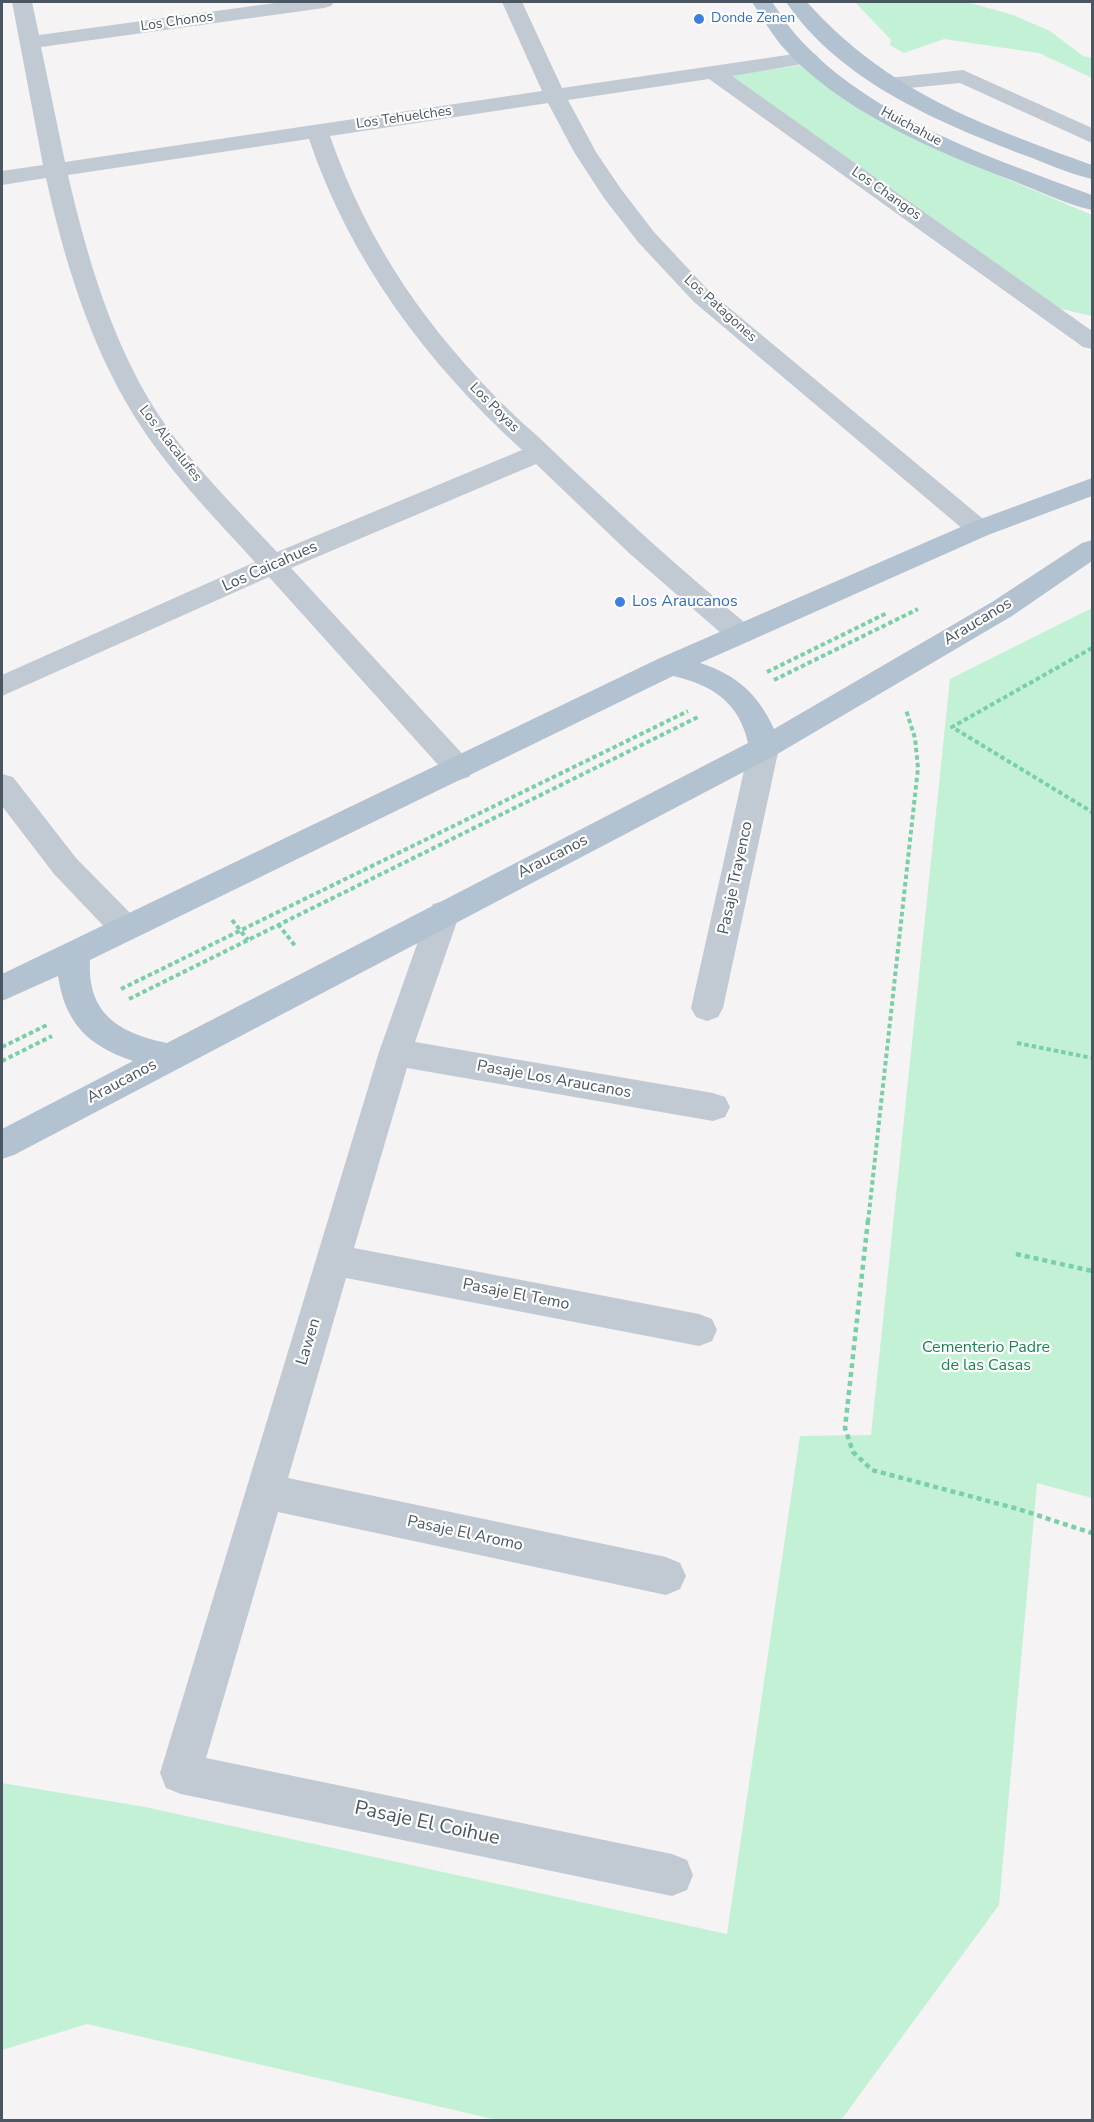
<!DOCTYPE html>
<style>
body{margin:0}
#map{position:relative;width:1094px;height:2122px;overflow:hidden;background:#f5f3f3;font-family:"Nunito Sans",sans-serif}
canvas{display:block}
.frame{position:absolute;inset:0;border:3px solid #4a5661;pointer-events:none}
</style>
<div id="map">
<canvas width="1094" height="2122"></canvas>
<div class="frame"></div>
</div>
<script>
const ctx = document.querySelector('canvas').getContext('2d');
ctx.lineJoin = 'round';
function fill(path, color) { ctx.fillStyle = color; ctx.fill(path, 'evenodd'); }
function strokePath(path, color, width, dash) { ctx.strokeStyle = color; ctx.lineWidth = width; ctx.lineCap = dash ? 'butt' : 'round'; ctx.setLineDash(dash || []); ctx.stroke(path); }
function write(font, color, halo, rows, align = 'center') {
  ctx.font = font + ' "Nunito Sans",sans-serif'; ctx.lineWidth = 4.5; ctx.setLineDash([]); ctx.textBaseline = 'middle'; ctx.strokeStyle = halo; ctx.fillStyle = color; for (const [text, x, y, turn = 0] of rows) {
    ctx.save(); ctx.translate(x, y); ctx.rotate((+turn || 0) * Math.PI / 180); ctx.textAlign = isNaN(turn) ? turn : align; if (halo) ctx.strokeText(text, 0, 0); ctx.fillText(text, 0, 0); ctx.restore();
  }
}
const green = new Path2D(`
 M849,2H967L1013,15L1050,31L1083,56L1092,58V78L1039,53L944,39L904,53L890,45L891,40L856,3Z
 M804,65L874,118L946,153L1092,215V316L1053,307L728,75Z
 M1092,608V1498L1037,1483L999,1905L841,2120H497L87,2024L2,2050V1783L145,1807L727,1934L800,1436L871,1435L950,679Z`);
const pathFar1 = new Path2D(`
 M1092,648L952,727L1092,812
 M767,672L887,613
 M774,680L918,609
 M232,920L248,940
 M278,924L296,947
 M121,989L688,711
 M129,999L700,716
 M1017,1043L1092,1058
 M2,1047L47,1025
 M2,1061L52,1036
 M868,1222L918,768L915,738L906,710`);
const path = new Path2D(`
 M868,1220L845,1428L853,1452L872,1470L1018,1509L1092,1533
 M1016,1254L1092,1271`);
const minor = new Path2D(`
 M12,2H32L39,35L282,2H334L331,6L324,8L41,47L65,162L542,91L502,2H522L562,88L808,52L815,54L819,58L815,62L732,76L1092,331V349L1083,347L709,79L568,100L596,152L621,189L654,232L710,292L988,523L992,529L988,535L979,538L970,535L694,302L638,242L604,198L574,152L548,103L330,136C368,245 428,331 510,411C523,424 537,435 550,448C615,510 681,570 750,627L754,634L750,641L740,644L730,641L629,553L536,464L291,568L469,761L474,769L469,777L459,780L449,777L269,577L2,696V675L255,562C212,515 166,468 133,414C89,342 64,259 46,178L2,185V171L43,165ZM309,139C350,261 427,363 522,450L277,552C236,508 191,464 158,414C112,343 87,257 68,175Z
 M963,70L1092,128V143L960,83L889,90L881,89L878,84L881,79L889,78Z
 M764,737L774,740L779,748L723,1008L718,1017L707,1021L696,1017L691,1008L749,748L754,740Z
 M2,774L13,777L76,858L136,919L141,928L136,937L125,940L114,937L54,874L2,806Z
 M444,901L455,904L460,913L415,1042L713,1093L725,1097L730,1107L725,1117L713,1121L407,1068L354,1248L699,1314L712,1319L717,1330L712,1341L699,1346L346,1278L288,1478L666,1557L680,1563L686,1576L680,1589L666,1595L278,1512L206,1758L672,1854L687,1860L693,1875L687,1890L672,1896L181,1794L166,1788L160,1773L379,1052L428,913L433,904Z`);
const major = new Path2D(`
 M752,2H772C780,13 787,25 796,35C869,118 992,158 1092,195V210C1065,204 1037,190 1011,180C932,150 836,109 780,44C770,31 761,16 752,2Z
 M786,2H807C887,92 982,125 1092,165V179C1069,174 1046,163 1024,155C937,122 840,81 786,2Z
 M1092,478V496L988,535L700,663C737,675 758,694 774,729L992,602L1082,543L1092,540V561L1012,616L774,756L14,1155L2,1159V1129L133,1061C88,1046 65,1023 58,976L2,1001V974L660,658L970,523ZM673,676C712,685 739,702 748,743L167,1043C119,1033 87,1014 90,960Z`);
const markers = [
 [699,19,6,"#3f7fe0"],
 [620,602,6,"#3f7fe0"]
];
const farShopnames = [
 ["Donde Zenen",711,19]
];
const farStreetnames = [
 ["Los Chonos",177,22,-8],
 ["Los Tehuelches",404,118,-8],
 ["Huichahue",911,127,28],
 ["Los Changos",886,194,35],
 ["Los Patagones",720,309,42],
 ["Los Poyas",494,408,45],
 ["Los Alacalufes",170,444,52]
];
const streetNames = [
 ["Los Caicahues",270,567,-24],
 ["Araucanos",978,622,-31],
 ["Araucanos",553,857,-27],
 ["Pasaje Trayenco",736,878,-78],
 ["Pasaje Los Araucanos",554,1080,10],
 ["Araucanos",122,1082,-28],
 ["Pasaje El Temo",516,1295,11],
 ["Lawen",309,1342,-73],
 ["Pasaje El Aromo",465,1534,12]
];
const shopNames = [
 ["Los Araucanos",632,602]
];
const parkNames = [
 ["Cementerio Padre",986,1348],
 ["de las Casas",986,1366]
];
const nearStreetnames = [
 ["Pasaje El Coihue",427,1824,12]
];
fill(green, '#c3f1d5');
strokePath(pathFar1, '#7ad0a6', 4, [4.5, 3]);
strokePath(path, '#7ad0a6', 4.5, [5, 4]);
fill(minor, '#c1cad2');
fill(major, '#b3c2d1');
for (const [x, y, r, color] of markers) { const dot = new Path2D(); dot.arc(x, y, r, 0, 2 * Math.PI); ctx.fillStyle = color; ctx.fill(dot); strokePath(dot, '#fff', 2); }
write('14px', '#366cbe', '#fff', farShopnames, 'left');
write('14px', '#4a5661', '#fff', farStreetnames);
write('16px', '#4a5661', '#fff', streetNames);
write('16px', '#366cbe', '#fff', shopNames, 'left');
write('16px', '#17864f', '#fff', parkNames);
write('20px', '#4a5661', '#fff', nearStreetnames);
</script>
